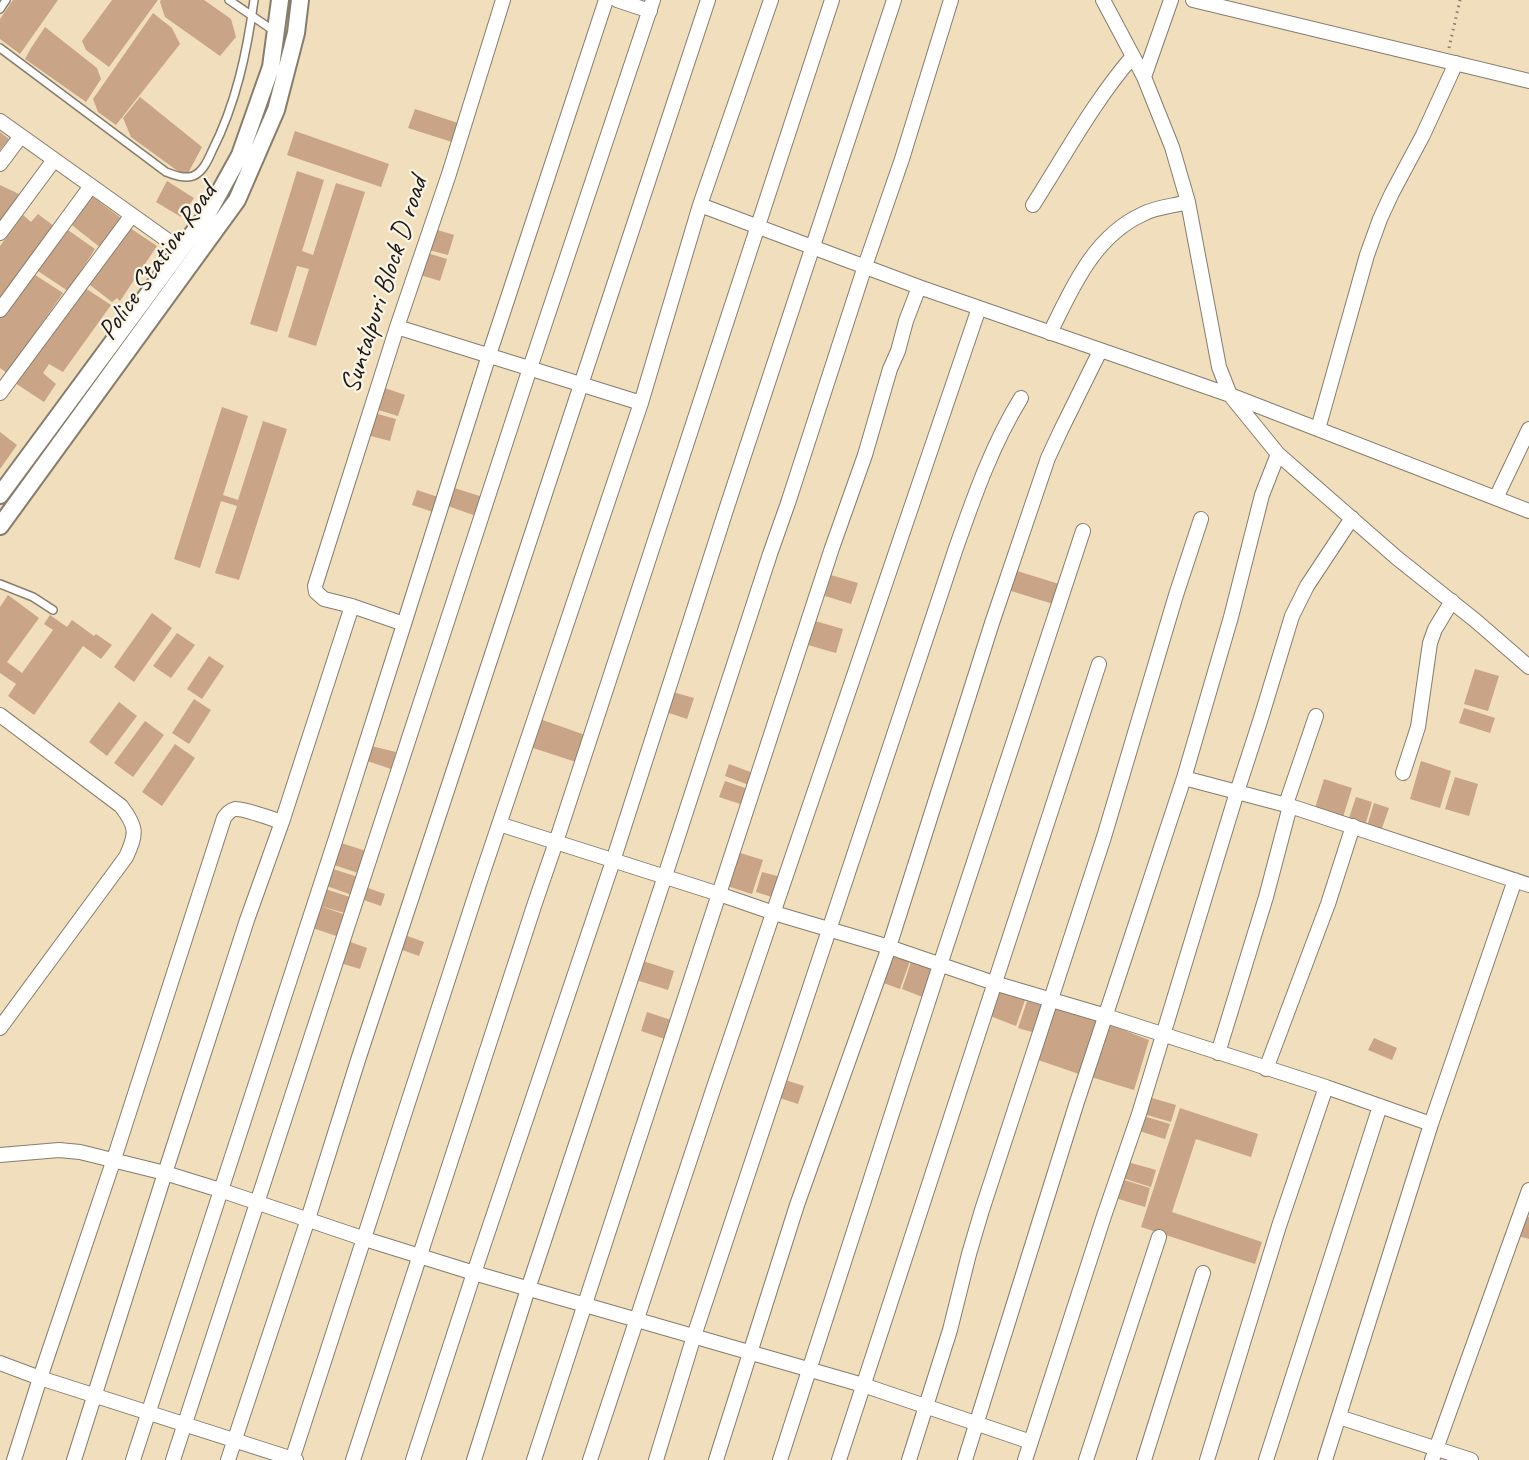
<!DOCTYPE html>
<style>
body{margin:0}
canvas{display:block;background:#f0debc}
</style>
<canvas width="1529" height="1460"></canvas>
<script>
const ctx = document.querySelector('canvas').getContext('2d');
ctx.lineJoin = 'round';
function fill(path, color) { ctx.fillStyle = color; ctx.fill(path, 'evenodd'); }
function strokePath(path, color, width, dash) { ctx.strokeStyle = color; ctx.lineWidth = width; ctx.lineCap = dash ? 'butt' : 'round'; ctx.setLineDash(dash || []); ctx.stroke(path); }
function write(font, color, halo, rows, align = 'center') {
  ctx.font = font + ' Caveat,sans-serif'; ctx.lineWidth = 4.5; ctx.setLineDash([]); ctx.textBaseline = 'middle'; ctx.strokeStyle = halo; ctx.fillStyle = color; for (const [text, x, y, turn = 0] of rows) {
    ctx.save(); ctx.translate(x, y); ctx.rotate((+turn || 0) * Math.PI / 180); ctx.textAlign = isNaN(turn) ? turn : align; if (halo) ctx.strokeText(text, 0, 0); ctx.fillText(text, 0, 0); ctx.restore();
  }
}
const building = new Path2D(`
 M13,0H58L20,54L0,39V19Z
 M112,0H158L109,67L86,50L82,41Z
 M161,0H204L231,19L236,37L220,56L165,17L160,2Z
 M153,13L172,28L180,44L116,125L98,112L93,99Z
 M45,27L97,68L101,79L86,102L25,59L31,48Z
 M140,97L202,147L186,177L131,137L123,118Z
 M415,109L458,123L452,142L408,128Z
 M295,131L389,164L381,187L287,155Z
 M0,132L9,139L0,150Z
 M297,171L324,180L302,251L313,255L336,183L365,192L316,346L288,337L309,269L297,266L277,332L250,324Z
 M167,181L194,198L181,217L156,202Z
 M0,185L19,194L0,222Z
 M89,194L122,219L101,248L68,222Z
 M38,214L55,227L0,304V246L23,215L31,222Z
 M127,226L157,246L120,301L117,298L112,302L86,282Z
 M65,228L95,249L68,291L35,269Z
 M431,228L454,235L448,255L425,249Z
 M424,252L447,259L440,281L417,274Z
 M32,273L63,293L7,373L0,368V316Z
 M82,286L111,305L63,372L49,364L43,373L56,384L44,402L12,381Z
 M382,387L405,395L398,416L375,409Z
 M222,407L248,416L223,495L238,500L263,421L287,429L239,580L215,573L237,506L221,501L200,568L174,559Z
 M374,413L396,419L390,441L367,435Z
 M0,432L17,445L0,469Z
 M451,487L483,497L476,516L445,505Z
 M417,490L441,498L436,513L412,505Z
 M1014,570L1059,584L1053,604L1008,590Z
 M831,575L858,583L851,604L825,596Z
 M8,595L39,618L7,662L22,673L53,630L44,624L50,615L67,627L72,620L94,636L96,634L112,645L101,659L83,646L34,715L8,696L16,684L0,673V607Z
 M152,613L172,628L134,682L114,667Z
 M815,621L843,629L836,653L808,645Z
 M177,633L195,645L171,678L153,666Z
 M209,656L224,666L202,699L187,689Z
 M1475,669L1499,676L1488,711L1464,704Z
 M669,691L694,698L687,719L663,711Z
 M194,699L211,710L189,744L172,733Z
 M119,702L137,716L107,756L89,742Z
 M1464,708L1495,718L1490,733L1459,723Z
 M537,718L585,735L576,762L527,746Z
 M145,721L164,735L133,777L114,763Z
 M175,744L195,758L162,806L142,792Z
 M371,746L396,752L391,769L367,761Z
 M1421,761L1451,771L1440,808L1410,799Z
 M729,764L753,773L749,785L725,776Z
 M1455,777L1478,784L1469,816L1445,809Z
 M1324,779L1352,788L1343,817L1315,808Z
 M725,781L748,789L743,805L719,797Z
 M1356,797L1372,802L1365,826L1348,821Z
 M1374,803L1389,808L1381,831L1367,826Z
 M338,842L366,851L358,873L331,864Z
 M737,852L763,860L752,894L727,886Z
 M330,868L358,877L352,895L324,885Z
 M762,872L781,877L775,898L756,892Z
 M365,887L385,894L381,906L361,899Z
 M322,888L353,898L348,914L317,905Z
 M317,905L346,915L339,937L310,927Z
 M402,934L424,942L419,956L397,948Z
 M345,940L367,948L360,969L337,962Z
 M887,953L910,961L900,989L878,981Z
 M640,960L674,971L668,990L633,979Z
 M911,962L935,970L925,998L902,989Z
 M999,991L1025,1000L1016,1026L990,1016Z
 M1027,1001L1044,1006L1035,1033L1018,1028Z
 M1055,1009L1099,1022L1082,1075L1038,1060Z
 M647,1012L674,1021L668,1040L641,1031Z
 M1108,1024L1149,1040L1134,1090L1091,1077Z
 M1374,1038L1397,1048L1392,1060L1368,1050Z
 M782,1079L804,1086L798,1104L777,1097Z
 M1145,1096L1176,1105L1171,1122L1140,1113Z
 M1180,1108L1258,1134L1251,1157L1196,1139L1172,1212L1262,1242L1255,1264L1141,1227Z
 M1140,1115L1170,1124L1165,1139L1136,1130Z
 M1124,1161L1156,1170L1151,1187L1119,1177Z
 M1118,1178L1150,1188L1145,1207L1112,1197Z
 M1524,1216L1529,1217V1239L1518,1236Z`);
const path = new Path2D(`
 M1449,48L1460,0`);
const service = new Path2D(`
 M229,0L274,31
 M0,9L6,0
 M0,48L166,172C174,175 184,179 193,176C203,172 208,160 212,151C236,104 247,52 254,0
 M0,584L33,597L53,610`);
const minor = new Path2D(`
 M503,0L449,174L397,327L315,586L316,592L324,599L352,606L404,624L489,355L606,0
 M617,0L650,11
 M1103,0L1144,77L1172,147L1188,202L1219,367L1230,395L1278,454L1397,558L1476,621L1529,667
 M1193,0L1529,81
 M1144,77L1171,0
 M0,121L181,250
 M0,164L21,136
 M700,205L919,287L1230,395L1529,511
 M1033,205C1065,155 1094,101 1133,56
 M0,233L54,160
 M0,310L91,186
 M397,327L641,403
 M1050,333C1072,288 1094,236 1143,214C1156,207 1174,206 1188,202
 M0,393L132,215
 M1318,429L1367,255L1380,219L1392,193L1423,135L1456,63
 M1496,498L1529,429
 M0,715L121,806C137,827 137,833 126,857L0,1028
 M1403,773L1418,727L1430,643L1435,629L1452,601
 M1184,778L1290,806L1529,885
 M1286,804L1316,716
 M499,824L719,894L774,913L889,947L994,983L1106,1016L1326,1087L1431,1124
 M1218,1053L1266,897L1290,806
 M1266,1069L1328,904L1353,826
 M0,1155L59,1150L80,1152L165,1173L220,1190L365,1239L474,1273L863,1385L1031,1442
 M0,1363L40,1378L296,1460
 M1339,1417L1471,1460
 M14,1460L40,1378L114,1159L224,818C227,814 230,810 235,809C244,808 272,819 282,822
 M74,1460L165,1173L247,920L282,822L352,606
 M133,1460L336,838L404,624
 M173,1460L530,368L653,0
 M228,1460L308,1219L359,1057L708,0
 M292,1460L479,884L641,403L700,205L771,0
 M353,1460L535,903L556,842L832,0
 M413,1460L474,1273L613,861L725,513L894,0
 M474,1460L528,1289L665,876L770,554L788,503L865,266L902,159L951,0
 M534,1460L832,548L865,455L890,369L898,351L906,321L919,287
 M590,1460L714,1087L979,308
 M656,1460L694,1336L956,548C974,497 992,445 1021,398
 M716,1460L797,1205L889,947L992,623L1032,505L1048,458L1061,430L1100,351
 M780,1460L940,965L1083,531
 M839,1460L1099,664
 M909,1460L950,1330L969,1254L982,1210L1104,837L1176,595L1201,519
 M965,1460L1076,1105L1184,778L1231,617L1262,495L1278,454
 M1025,1460L1104,1216L1139,1114L1237,792L1261,718L1292,616L1307,586L1352,518
 M1086,1460L1159,1237
 M1144,1460L1203,1273
 M1207,1460L1279,1226L1326,1087
 M1266,1460L1380,1106
 M1325,1460L1431,1124L1515,880
 M1432,1460L1529,1190`);
const tertiary = new Path2D(`
 M0,495L208,213L240,155L271,67L280,0
 M0,526L237,200L276,110L296,33L300,0`);
const streetNames = [
 ["Police Station Road",158,262,-55],
 ["Suntalpuri Block D road",385,285,-72]
];
fill(building, '#c9a486');
strokePath(service, '#867d6c', 10);
strokePath(minor, '#867d6c', 16);
strokePath(tertiary, '#867d6c', 20);
strokePath(path, '#867d6c', 3, [1.5, 4.5]);
strokePath(service, '#fff', 7);
strokePath(minor, '#fff', 14);
strokePath(tertiary, '#fff', 16);
write('28px', '#1c1c1c', '#fcf5e5', streetNames);
</script>
